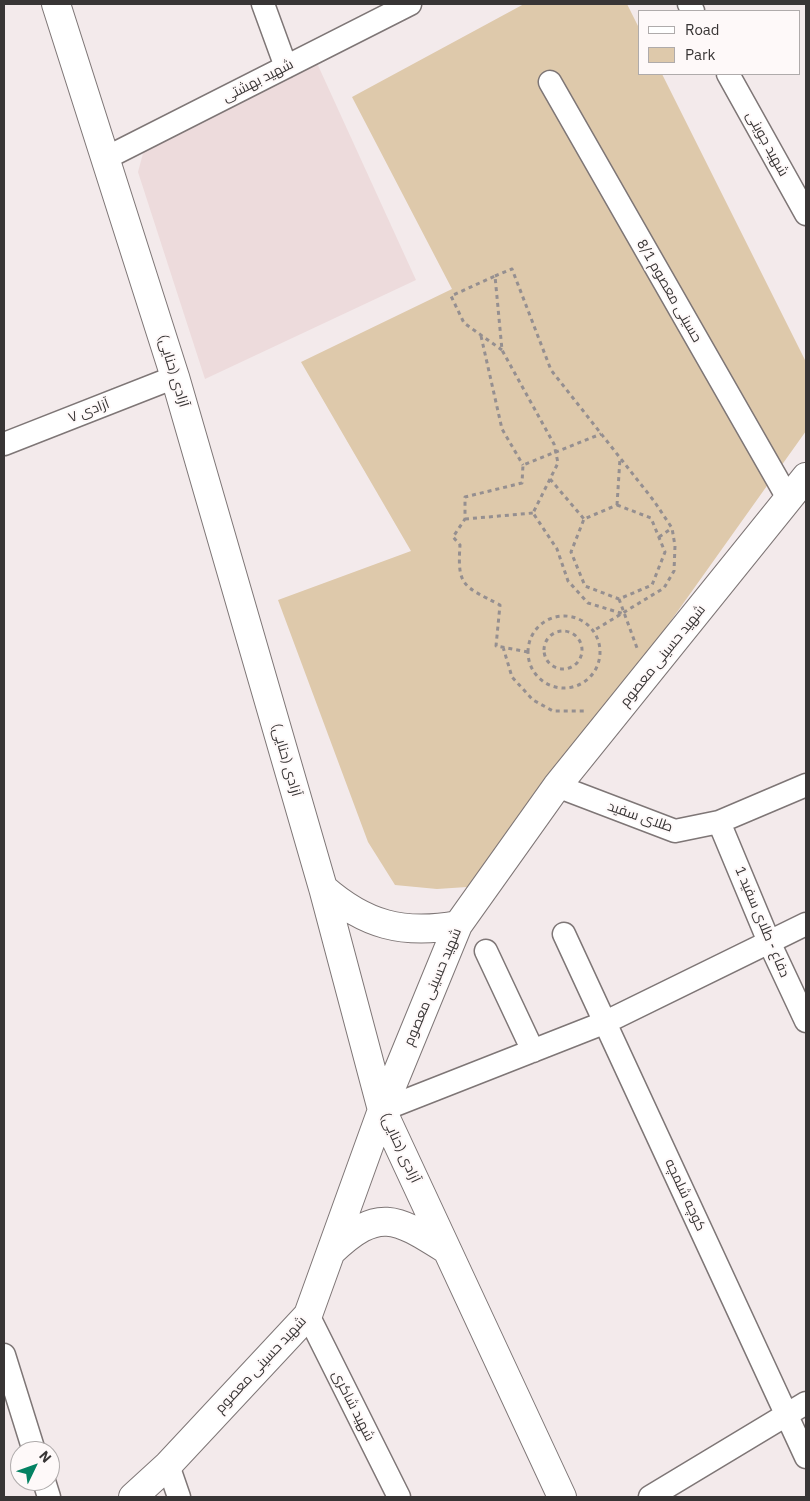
<!DOCTYPE html>
<meta charset="utf-8">
<style>
body{margin:0}
#map{position:relative;width:810px;height:1501px;overflow:hidden;background:#f3eaeb;font-family:"IBM Plex Sans",sans-serif}
canvas{display:block}
.frame{position:absolute;inset:0;border:5px solid #383535;pointer-events:none}
.legend{position:absolute;left:638px;top:10px;width:162px;height:65px;box-sizing:border-box;background:#fef9f9;border:1px solid #afabab;margin:0;padding:6px 9px;list-style:none;font-size:15px;color:#383535}
.legend li{display:flex;align-items:center;gap:10px;height:25px}
.legend b{width:25px;border:1px solid #afabab}
.north{position:absolute;left:10px;top:1441px;width:50px;height:50px;box-sizing:border-box;background:#fef9f9;border:1px solid #afabab;border-radius:50%;rotate:48deg;font-size:14px;font-weight:700;line-height:20px;text-align:center;color:#383535}
.north::after{content:'';display:block;margin:auto;width:18px;height:22px;background:#048263;clip-path:polygon(50% 0,100% 100%,50% 72%,0 100%)}
</style>
<div id="map">
<canvas width="810" height="1501"></canvas>
<div class="frame"></div>
<ul class="legend">
<li><b style="height:6px;background:#fff"></b>Road</li>
<li><b style="height:14px;background:#dec9ab"></b>Park</li>
</ul>
<div class="north">N</div>
</div>
<script>
const ctx = document.querySelector('canvas').getContext('2d');
ctx.lineJoin = 'round';
function fill(path, color) { ctx.fillStyle = color; ctx.fill(path, 'evenodd'); }
function strokePath(path, color, width, dash) { ctx.strokeStyle = color; ctx.lineWidth = width; ctx.lineCap = dash ? 'butt' : 'round'; ctx.setLineDash(dash || []); ctx.stroke(path); }
function write(font, color, halo, rows, align = 'center') {
  ctx.font = font + ' "IBM Plex Sans",Cairo,sans-serif'; ctx.lineWidth = 4; ctx.setLineDash([]); ctx.textBaseline = 'middle'; ctx.strokeStyle = halo; ctx.fillStyle = color; for (const [text, x, y, turn = 0] of rows) {
    ctx.save(); ctx.translate(x, y); ctx.rotate((+turn || 0) * Math.PI / 180); ctx.textAlign = isNaN(turn) ? turn : align; if (halo) ctx.strokeText(text, 0, 0); ctx.fillText(text, 0, 0); ctx.restore();
  }
}
const built = new Path2D(`
 M316,61L416,280L205,379L138,172L145,146Z`);
const green = new Path2D(`
 M524,4H627L639,28V74H662L806,362V431L482,886L437,889L395,885L368,842L278,600L411,551L301,362L452,289L352,97Z`);
const path = new Path2D(`
 M495,276L512,269L551,370L654,501L672,528L675,546L674,571L664,588L593,631
 M481,336L502,429L523,465
 M502,350L464,323L451,296L495,276L502,350L554,444L558,463L533,513L557,549L568,581L588,603L624,614
 M550,479L584,519
 M617,505L651,518L665,552L652,585L619,599L585,586L571,552L584,519Z
 M617,505L620,458
 M465,519L533,513
 M659,537L672,528
 M619,599L637,648
 M528 652a36 36 0 1 1 72 0a36 36 0 1 1-72 0Z
 M544 650a19 19 0 1 1 38 0a19 19 0 1 1-38 0Z
 M503,647L512,677L533,700L553,711H584
 M528,652L496,646L500,605C464,586 457,587 460,545L453,537L465,519V497L522,483L523,465L601,434`);
const street = new Path2D(`
 M263,4L286,67
 M689,4L693,11
 M728,74L806,214
 M550,82L789,500
 M106,158L410,4
 M4,444L175,377
 M557,786L675,831L719,822L806,785
 M719,822L769,942L806,1021
 M564,934L806,1457
 M486,951L533,1051
 M382,1110L606,1022L806,924
 M308,1315L399,1497
 M4,1355L34,1451
 M168,1465L179,1497
 M44,1481L49,1497
 M650,1497L806,1403`);
const secondary = new Path2D(`
 M56,4L175,377L323,888L382,1110L562,1497
 M323,888C365,925 403,935 458,925
 M331,1252C379,1206 396,1218 447,1250
 M133,1497L168,1465L308,1315L382,1110L458,925L557,786L806,477`);
const streetNames = [
 ["شهید بهشتی",258,81,-27],
 ["شهید جوینی",767,144,61],
 ["حسینی معصوم 8/1",669,291,60],
 ["آزادی (حنایی)",173,371,73],
 ["آزادی ۷",89,411,-21],
 ["شهید حسینی معصوم",663,656,-51],
 ["آزادی (حنایی)",286,760,74],
 ["طلای سفید",640,817,19],
 ["دفاع - طلای سفید 1",762,922,67],
 ["شهید حسینی معصوم",433,987,-67],
 ["آزادی (حنایی)",400,1148,65],
 ["کوچه شلمچه",685,1195,65],
 ["شهید حسینی معصوم",261,1365,-47],
 ["شهید شاکری",353,1406,63]
];
fill(built, '#eddbdc');
fill(green, '#dec9ab');
strokePath(street, '#7e7676', 25);
strokePath(secondary, '#7e7676', 30);
strokePath(path, '#958f90', 3, [4, 4]);
strokePath(street, '#fff', 22);
strokePath(secondary, '#fff', 28);
write('14px', '#383535', '#fef9f9', streetNames);
</script>
